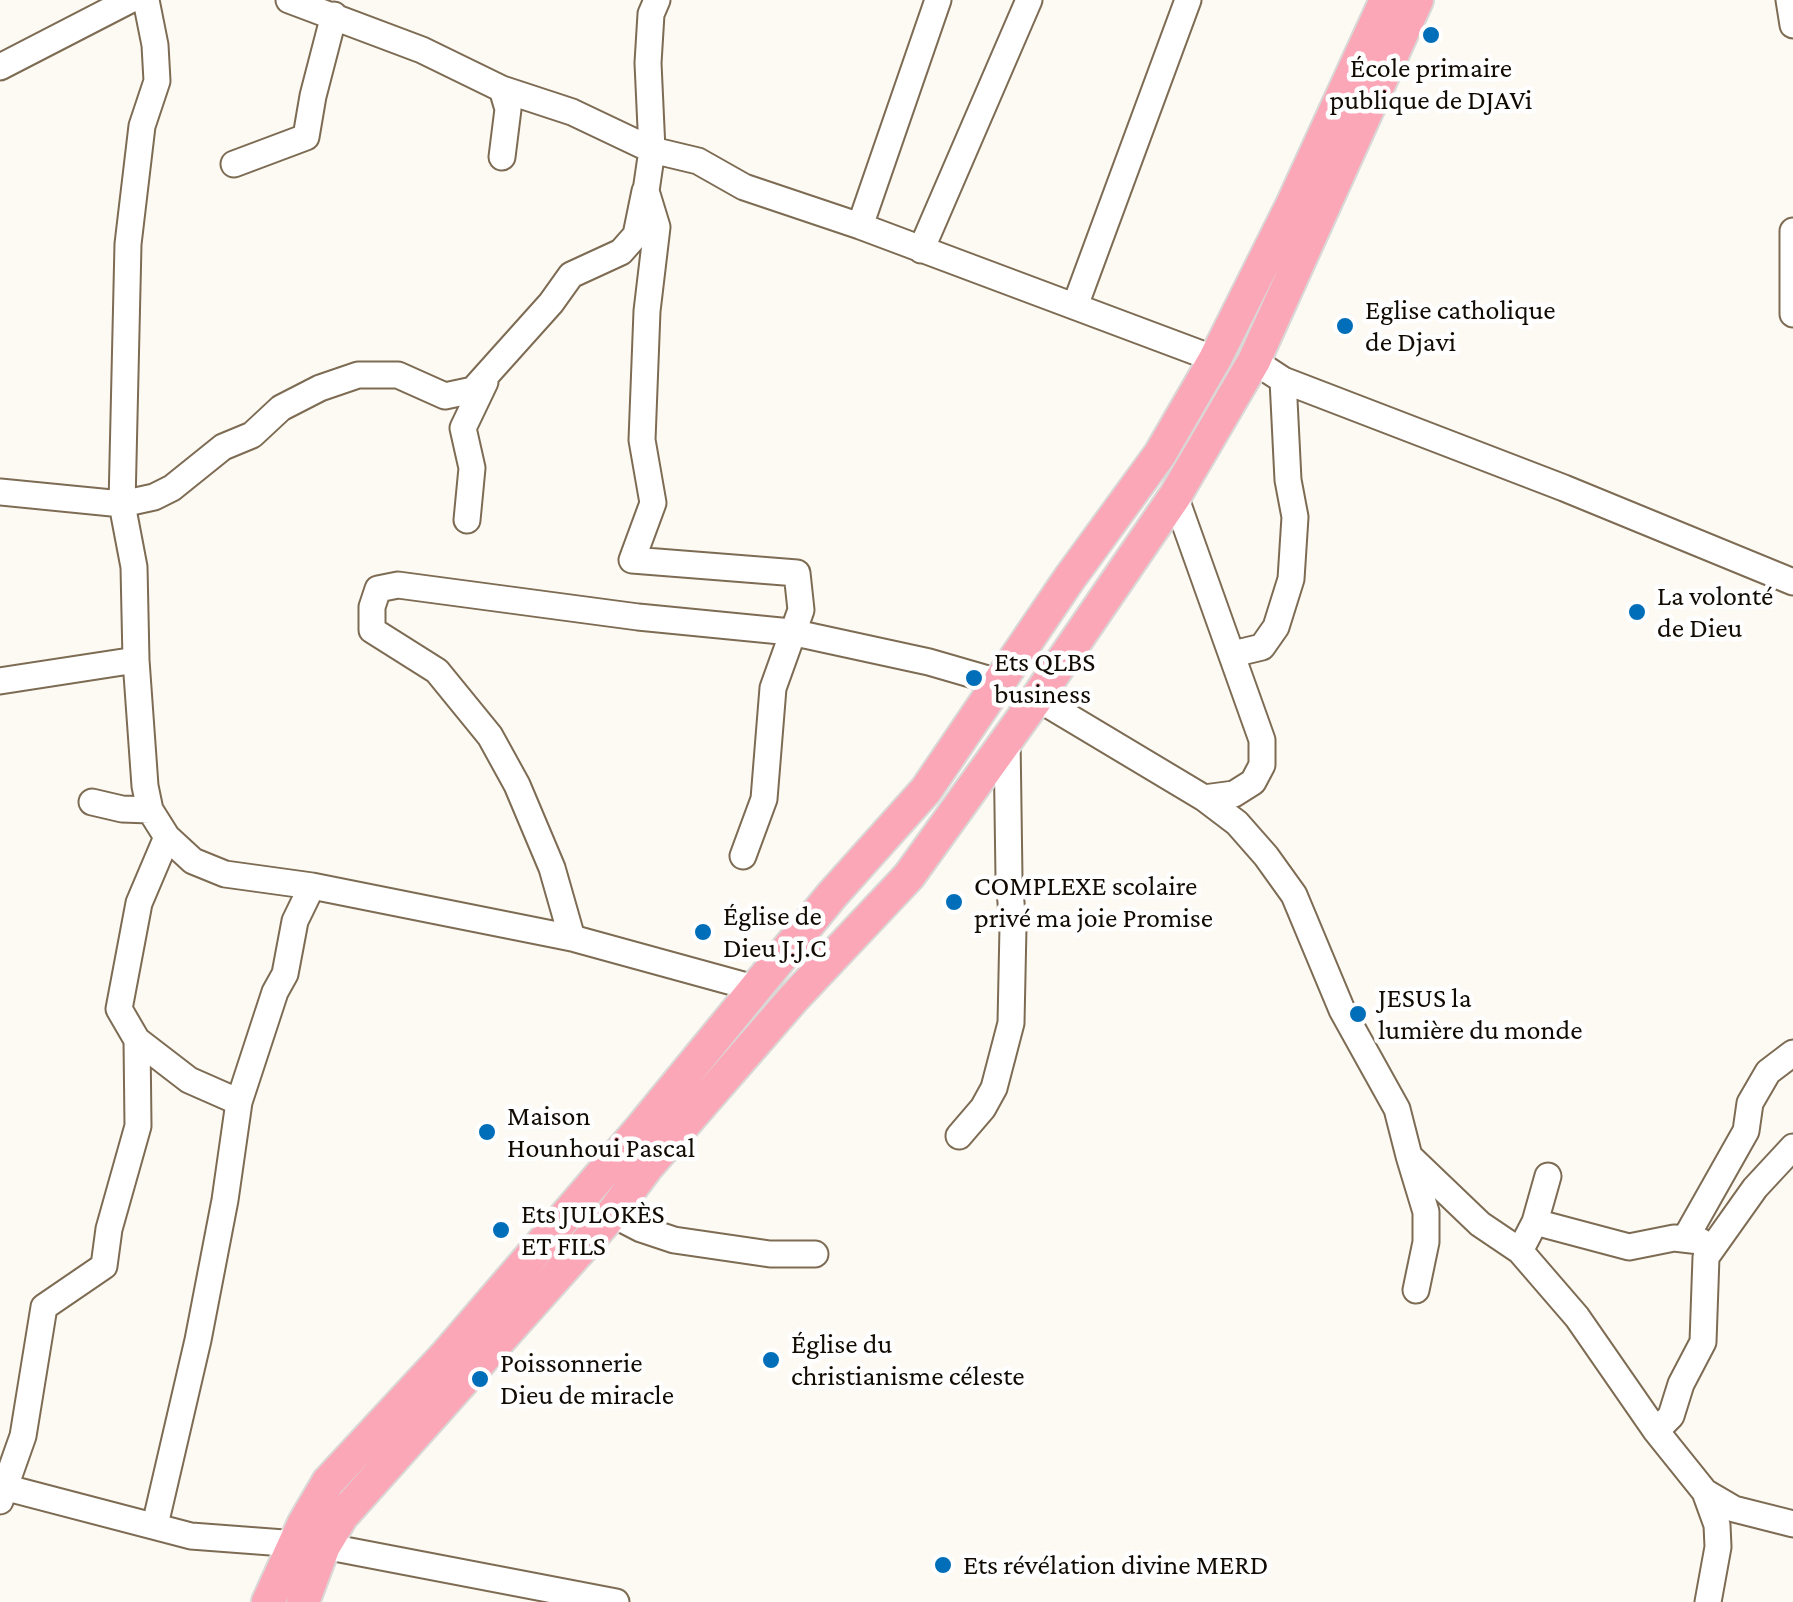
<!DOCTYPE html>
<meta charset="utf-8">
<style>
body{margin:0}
canvas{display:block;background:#fdf9f3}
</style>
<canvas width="1793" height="1602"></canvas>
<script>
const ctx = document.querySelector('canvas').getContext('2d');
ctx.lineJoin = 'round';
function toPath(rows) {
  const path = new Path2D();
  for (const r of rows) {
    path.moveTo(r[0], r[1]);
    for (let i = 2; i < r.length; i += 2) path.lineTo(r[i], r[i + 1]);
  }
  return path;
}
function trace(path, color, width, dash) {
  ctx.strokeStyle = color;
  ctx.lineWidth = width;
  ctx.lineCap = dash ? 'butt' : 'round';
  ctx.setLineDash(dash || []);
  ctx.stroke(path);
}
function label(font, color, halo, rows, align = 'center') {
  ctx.font = font + ' "Crimson Pro",serif';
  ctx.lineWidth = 9;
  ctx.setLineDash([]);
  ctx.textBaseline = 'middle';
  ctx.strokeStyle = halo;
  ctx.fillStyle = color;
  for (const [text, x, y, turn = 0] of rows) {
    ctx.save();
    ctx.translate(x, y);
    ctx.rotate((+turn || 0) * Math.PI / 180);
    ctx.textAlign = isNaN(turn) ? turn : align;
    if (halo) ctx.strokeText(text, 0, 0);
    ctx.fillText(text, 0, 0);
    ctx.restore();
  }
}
const minor = toPath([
 [146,0,155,45,157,81,142,126,128,244,122,504,134,567,136,660,145,786,150,810,167,837,193,861,225,874,312,886,572,938,754,988],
 [289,0,422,50,502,89,572,112,652,150,698,161,744,187,860,226,1215,359],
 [657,0,651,14,648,63,652,150,646,191,657,227,647,311,642,440,653,503,632,560,797,573,801,610,773,688,764,799,743,856],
 [1789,0,1793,25],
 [0,67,130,0],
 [502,157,508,109,502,89],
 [234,164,306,137,313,96,334,15],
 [860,226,938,0],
 [1793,231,1793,314],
 [921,250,1029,0],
 [1075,306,1188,0],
 [1254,361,1283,380,1564,488,1793,582],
 [0,492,122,504,154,497,172,488,223,447,252,435,281,408,320,388,358,375,398,375,445,396,473,390,551,303,571,275,621,252,636,235,645,191],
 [1175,496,1262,740,1262,765,1253,782,1234,794,1204,798],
 [467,520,472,468,463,428,485,382],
 [1233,654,1262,647,1276,627,1291,579,1295,517,1288,480,1283,380],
 [0,681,136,660],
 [1037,698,1204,798,1237,823,1266,856,1294,895,1342,1010,1397,1109,1409,1156,1480,1224,1520,1251,1577,1317,1656,1431,1705,1492,1717,1525,1718,1547,1708,1602],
 [92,802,122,809,150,810],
 [572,938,552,868,517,785,490,736,437,671,372,630,372,607,378,589,398,585,638,617,791,632,929,662,998,682],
 [137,1040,189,1080,239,1102],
 [959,1136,983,1108,994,1088,1011,1023,1013,927,1009,878,1007,738],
 [1409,1156,1426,1212,1426,1242,1416,1290],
 [612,1214,641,1229,674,1240,770,1254,815,1254],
 [1535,1222,1548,1176],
 [1685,1239,1746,1131,1750,1103,1768,1072,1793,1053],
 [1520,1251,1535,1222,1629,1247,1674,1238,1700,1241],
 [1656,1431,1671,1416,1681,1384,1703,1342,1706,1257,1755,1188,1793,1147],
 [0,1486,191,1536,324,1546,616,1602],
 [1705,1492,1734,1509,1793,1524],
 [0,1501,23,1436,44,1307,104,1266,109,1229,138,1126,137,1040,119,1009,139,903,167,837],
 [155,1525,198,1340,225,1200,239,1102,275,992,285,974,295,921,312,886]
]);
const major = toPath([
 [268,1602,304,1523,328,1482,446,1355,642,1127,832,895,926,790,1069,579,1160,454,1215,359,1292,205,1386,0],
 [303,1602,324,1546,342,1516,612,1214,647,1167,793,999,909,876,1037,698,1175,496,1254,361,1417,0]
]);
trace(minor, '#7d6c53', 29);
trace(major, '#d9d8d7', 36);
trace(minor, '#fff', 25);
trace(major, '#fca7b7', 32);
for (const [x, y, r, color] of [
 [1431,35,10,"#006eb9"],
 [1345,326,10,"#006eb9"],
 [1637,612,10,"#006eb9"],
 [974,678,10,"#006eb9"],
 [954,902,10,"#006eb9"],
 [703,932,10,"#006eb9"],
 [1358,1014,10,"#006eb9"],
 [487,1132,10,"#006eb9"],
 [501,1230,10,"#006eb9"],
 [771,1360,10,"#006eb9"],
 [480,1379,10,"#006eb9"],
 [943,1565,10,"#006eb9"]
]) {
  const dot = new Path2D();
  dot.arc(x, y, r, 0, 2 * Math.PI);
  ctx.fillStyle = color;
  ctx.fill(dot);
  trace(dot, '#fff', 4);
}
label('28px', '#110b03', '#fff', [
 ["École primaire",1431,68,"center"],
 ["publique de DJAVi",1431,100,"center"],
 ["Eglise catholique",1365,310],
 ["de Djavi",1365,342],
 ["La volonté",1657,596],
 ["de Dieu",1657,628],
 ["Ets QLBS",994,662],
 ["business",994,694],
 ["COMPLEXE scolaire",974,886],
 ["privé ma joie Promise",974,918],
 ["Église de",723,916],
 ["Dieu J.J.C",723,948],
 ["JESUS la",1378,998],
 ["lumière du monde",1378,1030],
 ["Maison",507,1116],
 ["Hounhoui Pascal",507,1148],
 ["Ets JULOKÈS",521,1214],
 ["ET FILS",521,1246],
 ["Église du",791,1344],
 ["christianisme céleste",791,1376],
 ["Poissonnerie",500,1363],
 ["Dieu de miracle",500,1395],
 ["Ets révélation divine MERD",963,1565]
], 'left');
</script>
